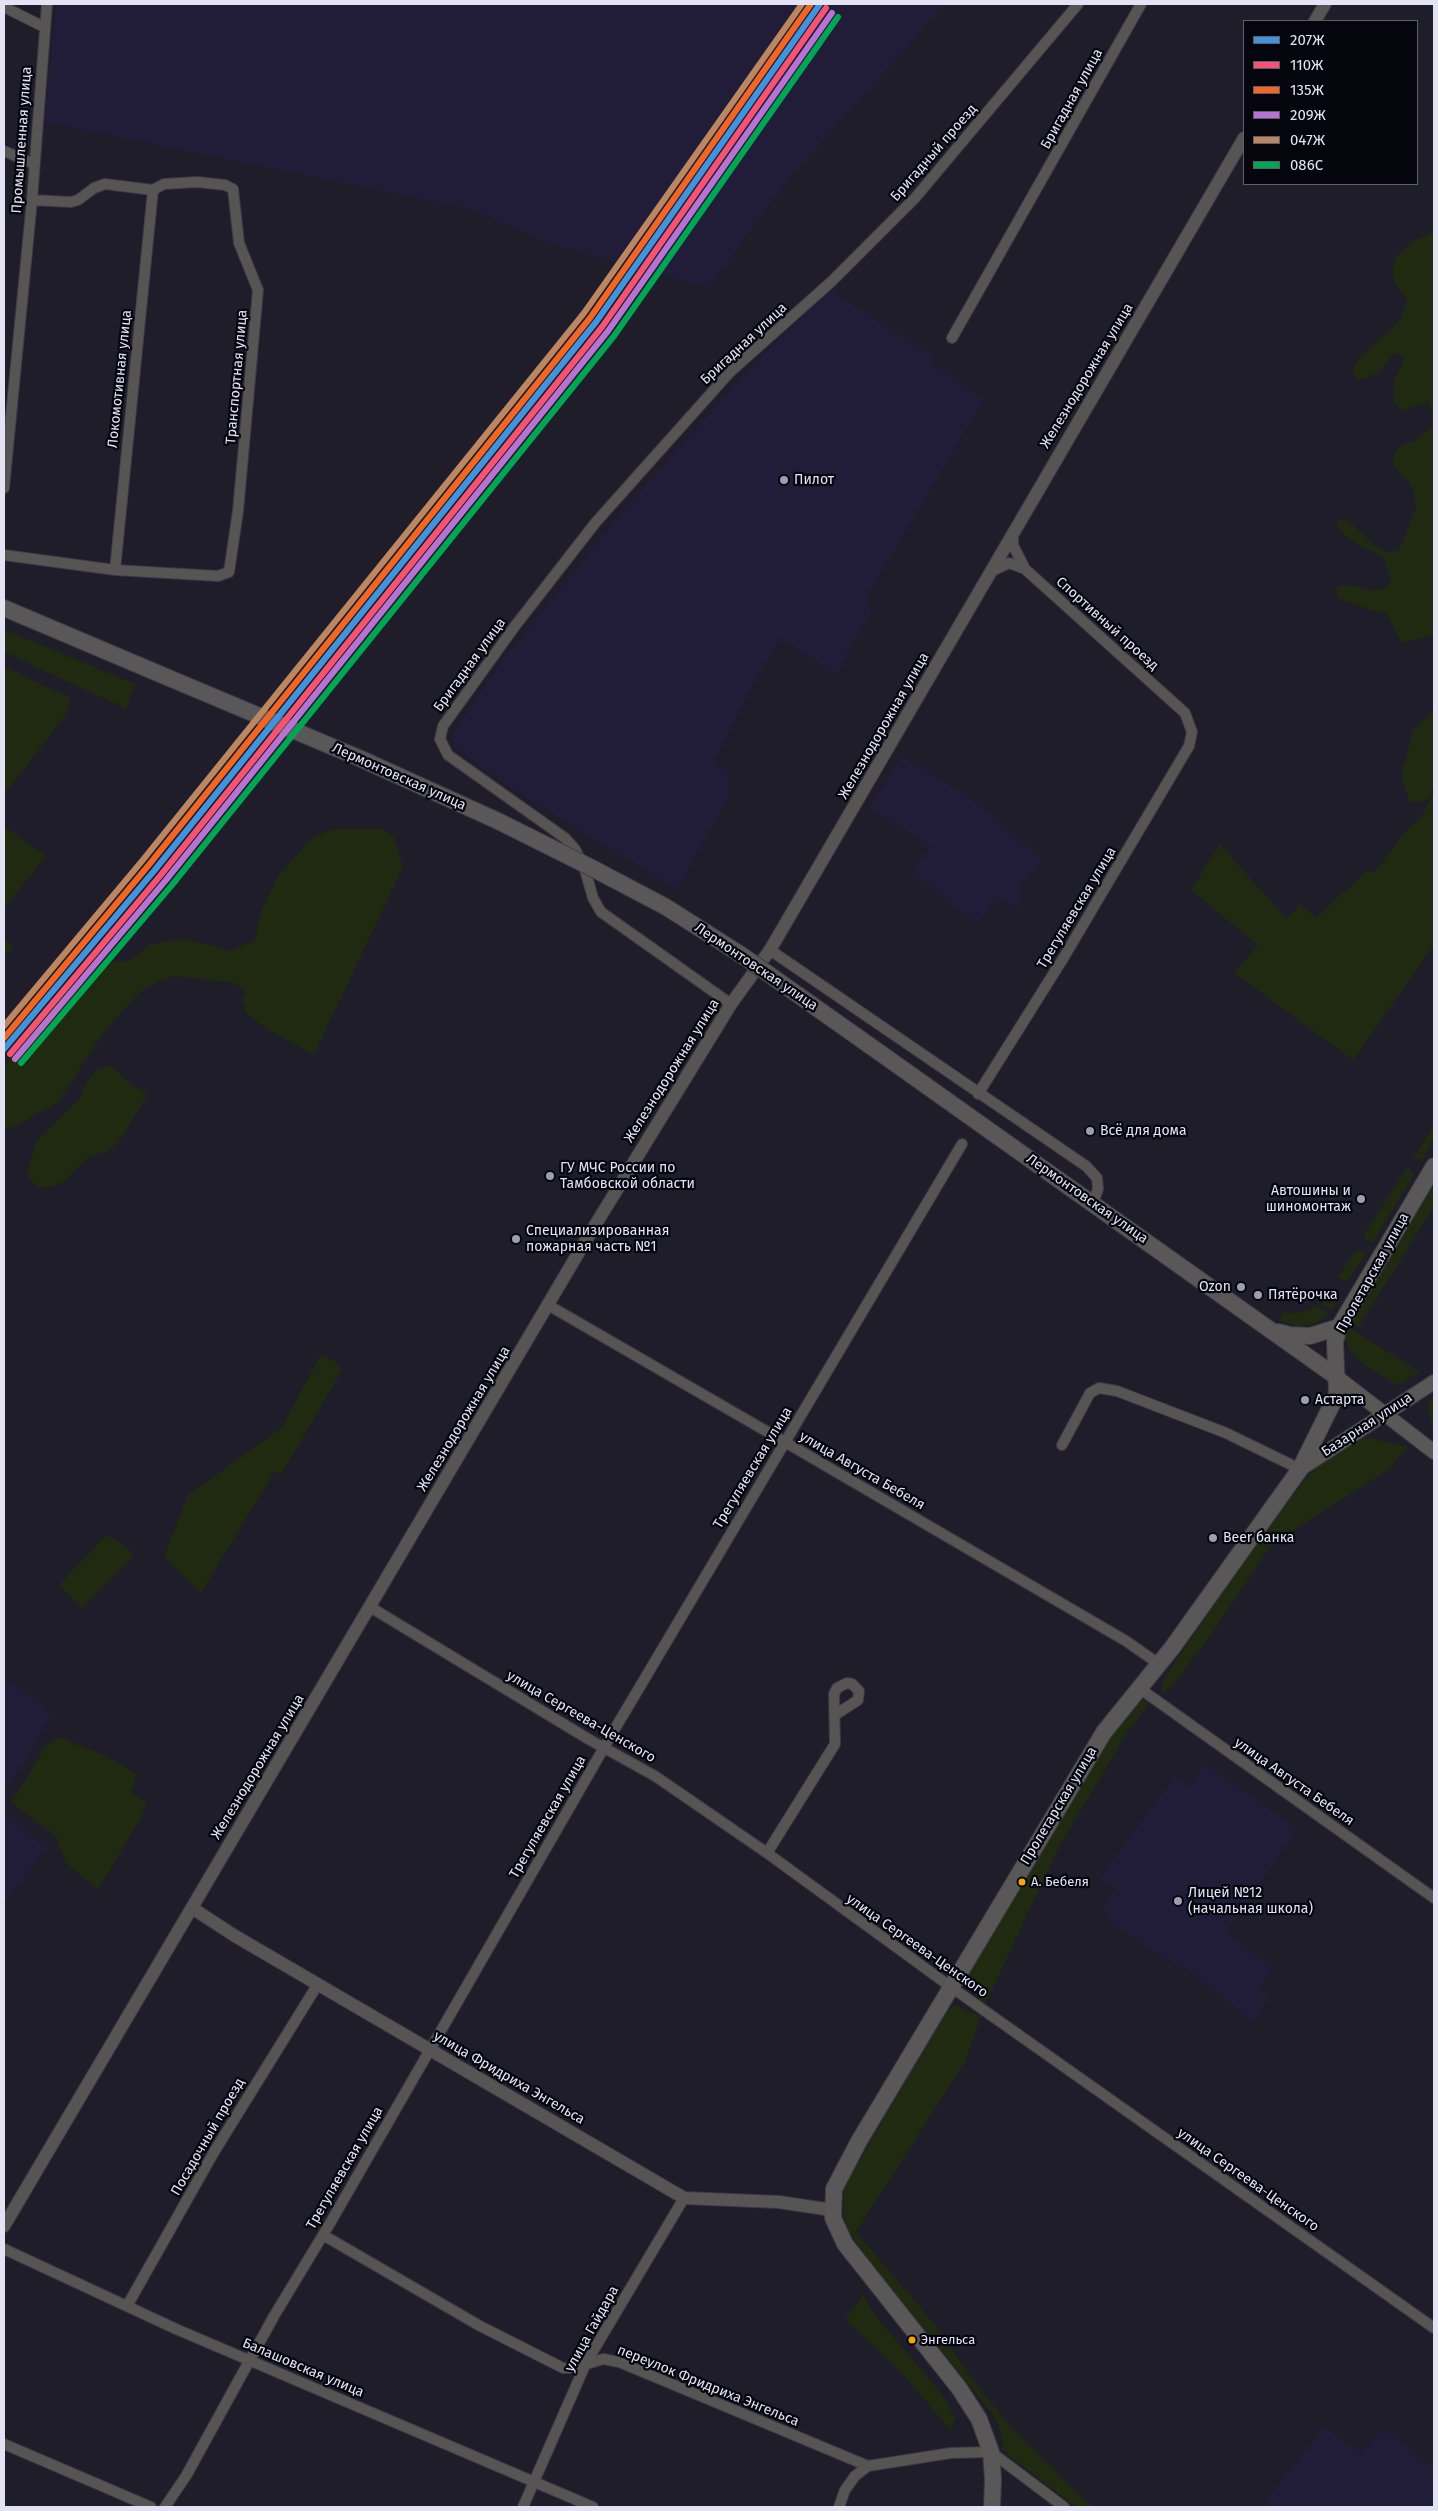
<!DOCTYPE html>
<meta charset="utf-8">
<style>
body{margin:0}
#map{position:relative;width:1438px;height:2511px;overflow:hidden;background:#1e1d29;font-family:"Fira Sans",sans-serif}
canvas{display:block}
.frame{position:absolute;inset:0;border:5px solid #e4e3f4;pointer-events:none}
.legend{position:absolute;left:1243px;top:20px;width:175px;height:165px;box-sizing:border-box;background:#05050e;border:1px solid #5e5e6a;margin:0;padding:6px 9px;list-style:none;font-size:15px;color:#e4e3f4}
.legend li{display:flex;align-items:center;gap:10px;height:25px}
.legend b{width:25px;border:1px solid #5e5e6a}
</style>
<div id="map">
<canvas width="1438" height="2511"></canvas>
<div class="frame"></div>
<ul class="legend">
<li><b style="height:6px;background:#4094de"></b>207Ж</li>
<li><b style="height:6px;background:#f65372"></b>110Ж</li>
<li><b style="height:6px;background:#f26522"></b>135Ж</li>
<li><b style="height:6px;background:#b673d3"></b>209Ж</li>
<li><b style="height:6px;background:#bb8660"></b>047Ж</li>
<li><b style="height:6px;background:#00a651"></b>086С</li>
</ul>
</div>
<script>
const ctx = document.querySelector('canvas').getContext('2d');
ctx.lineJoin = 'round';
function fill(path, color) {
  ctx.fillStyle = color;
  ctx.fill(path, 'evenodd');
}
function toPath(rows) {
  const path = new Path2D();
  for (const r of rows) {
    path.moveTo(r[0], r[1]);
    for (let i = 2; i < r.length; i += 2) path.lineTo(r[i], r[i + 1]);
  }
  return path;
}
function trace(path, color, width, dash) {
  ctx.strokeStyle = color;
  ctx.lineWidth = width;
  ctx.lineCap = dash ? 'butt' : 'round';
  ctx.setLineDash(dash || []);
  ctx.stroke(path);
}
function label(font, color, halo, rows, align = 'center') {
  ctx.font = font + ' "Fira Sans",sans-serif';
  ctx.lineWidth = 4.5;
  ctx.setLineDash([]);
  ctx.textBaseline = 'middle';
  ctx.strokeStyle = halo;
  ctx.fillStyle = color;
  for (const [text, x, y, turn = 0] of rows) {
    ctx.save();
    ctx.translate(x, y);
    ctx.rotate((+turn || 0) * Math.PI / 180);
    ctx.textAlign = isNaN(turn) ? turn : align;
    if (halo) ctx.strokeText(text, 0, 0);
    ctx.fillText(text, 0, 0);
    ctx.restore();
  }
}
fill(toPath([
 [56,4,945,4,789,179,708,288,548,243,468,208,44,122],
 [830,290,933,356,930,362,984,400,866,598,872,612,845,654,848,657,837,675,781,638,755,682,714,763,728,772,729,796,678,889,521,795,454,747,452,742,454,732,499,665,622,512,762,355],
 [902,756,968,796,1042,859,1021,885,1022,898,1017,909,996,896,979,923,946,902,943,896,911,871,931,846,869,809],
 [4,1678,37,1701,51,1715,24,1764,4,1790],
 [1205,1764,1298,1829,1225,1933,1271,1966,1270,1973,1258,1989,1270,1997,1253,2023,1198,1976,1167,1960,1106,1919,1107,1916,1101,1913,1115,1888,1099,1879,1175,1776,1190,1786],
 [4,1814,46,1848,4,1903],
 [1324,2426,1361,2455,1383,2429,1434,2468,1434,2507,1272,2507,1265,2502]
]), '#211d39');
fill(toPath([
 [1434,232,1434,635,1402,643,1385,612,1372,611,1338,598,1336,587,1348,585,1372,590,1384,589,1392,580,1382,557,1350,540,1341,532,1336,521,1348,520,1376,547,1386,552,1398,551,1408,529,1416,506,1414,494,1410,483,1393,466,1394,453,1402,445,1414,441,1424,434,1432,425,1432,412,1428,402,1404,410,1394,404,1394,381,1405,359,1394,353,1379,373,1368,378,1356,380,1352,369,1359,359,1398,322,1408,301,1394,281,1392,269,1396,257,1413,241],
 [4,629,135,684,126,709,4,652],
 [4,667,71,698,65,716,4,795],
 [1434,710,1434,782,1431,798,1420,802,1409,802,1402,777,1403,766,1413,731],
 [1434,794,1434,945,1353,1060,1234,973,1258,945,1191,890,1220,844,1286,918,1301,904,1316,918,1343,892,1345,893,1368,869,1374,873,1405,832,1419,820],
 [4,826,46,856,4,909],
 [333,829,384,829,394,837,403,867,314,1055,265,1028,245,1012,243,1000,245,990,230,981,221,982,176,976,164,979,141,991,104,1032,58,1102,14,1127,4,1129,4,1066,70,983,82,985,93,983,98,972,106,963,131,960,148,946,164,941,190,940,230,951,255,940,261,912,278,876,311,839],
 [4,937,13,947,4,957],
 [107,1066,113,1067,133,1086,144,1091,147,1096,144,1101,119,1142,109,1150,87,1158,65,1181,53,1187,39,1187,29,1180,27,1171,37,1140,79,1099,88,1080,96,1070],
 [1434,1124,1434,1140,1423,1159,1413,1160],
 [1408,1167,1414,1175,1373,1242,1364,1240,1366,1231],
 [1434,1180,1434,1207,1358,1328,1350,1323],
 [1360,1251,1367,1252,1347,1282,1338,1277,1354,1252],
 [1328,1295,1338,1301,1332,1310,1322,1304],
 [1319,1306,1329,1314,1314,1324,1298,1326,1280,1321,1282,1312,1293,1314],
 [1348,1327,1420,1372,1398,1385,1366,1366,1349,1350,1345,1339],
 [325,1356,338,1363,341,1370,339,1376,282,1473,277,1472,273,1474,201,1593,164,1557,188,1495,281,1428,319,1358],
 [1434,1393,1434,1432,1428,1409,1429,1402],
 [1366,1437,1408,1447,1387,1471,1273,1543,1210,1636,1171,1687,1162,1694,1162,1685,1166,1676,1264,1529,1319,1463,1355,1438],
 [105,1536,111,1537,127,1547,133,1557,81,1608,59,1585],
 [1140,1700,1150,1702,1127,1733,1060,1845,985,2005,983,2004,970,1988,967,1980,968,1974,1116,1725],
 [62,1738,108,1757,137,1774,131,1792,147,1803,143,1814,98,1890,65,1862,56,1836,11,1803,46,1746,51,1741],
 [954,2005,981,2016,965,2062,856,2232,936,2326,974,2381,1010,2426,1092,2507,1076,2507,1007,2454,1003,2448,999,2427,994,2416,880,2275,849,2232,844,2215,844,2190,847,2181,948,2010],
 [863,2295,875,2315,941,2393,956,2419,950,2430,901,2372,845,2319]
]), '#202a11');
const minor = toPath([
 [4,7,44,27],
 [4,151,34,164],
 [952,338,1141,4],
 [4,488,32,200,47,4],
 [4,555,115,570,218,576,229,572,238,511,258,290,239,243,233,189,225,185,197,182,164,184,153,190,105,184,94,188,78,200,71,202,32,200],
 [115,570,153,190],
 [992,571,1009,563,1025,569],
 [770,950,1086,1166,1097,1178,1098,1189,1093,1203],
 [731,1004,601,912,593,898,585,870,575,849,565,838,448,755,440,739,443,726,515,626,596,522,730,372,831,282,915,198,1078,4],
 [978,1094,1064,957,1189,746,1192,732,1185,713,1025,569,1013,545,1013,532],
 [548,1305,785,1442,1126,1641,1159,1664],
 [1062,1445,1090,1393,1099,1388,1117,1391,1226,1433,1300,1469],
 [370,1607,590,1740,655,1776,767,1853,951,1987,1434,2328],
 [1139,1688,1434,1898],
 [767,1853,835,1744,834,1694,837,1688,847,1683,852,1684,859,1691,858,1700,835,1715],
 [323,2235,480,2326,563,2368,574,2368,603,2359,619,2362,868,2466,951,2453,991,2452,1064,2507],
 [4,2249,176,2329,593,2507],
 [127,2306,214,2152,318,1984],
 [4,2444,151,2507],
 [165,2507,186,2476,274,2316,329,2225,613,1732,962,1144],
 [523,2507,586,2363,684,2198],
 [839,2507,845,2490,855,2476,868,2466]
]);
const tertiary = toPath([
 [1315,21,1325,4],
 [192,1908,235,1936,684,2198,779,2202,832,2210],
 [4,2226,586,1240,731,1004,770,950,1244,138]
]);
const secondary = toPath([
 [1338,1378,1434,1452],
 [1300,1469,1434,1382]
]);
const primary = toPath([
 [4,608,162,675],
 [883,1055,1338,1378],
 [1278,1332,1290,1335,1310,1336,1339,1327],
 [992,2507,993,2479,991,2452,979,2419,959,2388,845,2244,833,2218,834,2189,859,2141,1104,1732,1172,1648,1300,1469,1337,1394,1335,1342,1339,1327,1434,1166]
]);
trace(minor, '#3b3a45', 12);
trace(tertiary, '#3b3a45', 14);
trace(secondary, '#3b3a45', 16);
trace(primary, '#3b3a45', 18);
trace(minor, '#575554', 10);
trace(tertiary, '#575554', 12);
trace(secondary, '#5a5857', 14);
trace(primary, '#5a5758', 16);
const primaryBridge = toPath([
 [162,675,359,758,498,821,592,868,666,907,743,956,883,1055]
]);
trace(primaryBridge, '#3b3a45', 18, []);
trace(primaryBridge, '#5a5758', 16);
trace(toPath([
 [4,1049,154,871,596,322,820,4]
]), '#4094de', 6);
trace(toPath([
 [10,1054,160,876,602,327,826,8]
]), '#f65372', 6);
trace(toPath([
 [4,1038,148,866,590,318,811,4]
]), '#f26522', 6);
trace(toPath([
 [15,1059,166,880,608,331,832,13]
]), '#b673d3', 6);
trace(toPath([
 [4,1026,142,861,584,313,802,4]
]), '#bb8660', 6);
trace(toPath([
 [21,1063,172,885,614,336,838,17]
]), '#00a651', 6);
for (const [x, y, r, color] of [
 [784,480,5,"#9f9ead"],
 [1090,1131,5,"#9f9ead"],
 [550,1176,5,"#9f9ead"],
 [1361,1199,5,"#9f9ead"],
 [516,1239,5,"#9f9ead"],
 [1241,1287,5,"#9f9ead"],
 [1258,1295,5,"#9f9ead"],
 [1305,1400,5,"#9f9ead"],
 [1213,1538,5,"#9f9ead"],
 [1022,1882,4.5,"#f7a600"],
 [1178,1901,5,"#9f9ead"],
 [912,2340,4.5,"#f7a600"]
]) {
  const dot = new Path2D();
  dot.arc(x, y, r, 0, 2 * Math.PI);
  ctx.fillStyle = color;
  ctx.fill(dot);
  trace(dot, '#05050e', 2);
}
label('13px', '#e4e3f4', '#05050e', [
 ["А. Бебеля",1031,1882],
 ["Энгельса",921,2340]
], 'left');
label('14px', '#e4e3f4', '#05050e', [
 ["Бригадная улица",1072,99,-61],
 ["Промышленная улица",22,140,-86],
 ["Бригадный проезд",934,153,-49],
 ["Бригадная улица",744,344,-43],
 ["Железнодорожная улица",1087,376,-59],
 ["Транспортная улица",237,377,-85],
 ["Локомотивная улица",120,379,-84],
 ["Спортивный проезд",1107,624,42],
 ["Бригадная улица",470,665,-54],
 ["Железнодорожная улица",884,726,-60],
 ["Лермонтовская улица",399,777,24],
 ["Трегуляевская улица",1077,908,-59],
 ["Лермонтовская улица",756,967,34],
 ["Железнодорожная улица",672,1071,-58],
 ["Лермонтовская улица",1087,1199,35],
 ["Пролетарская улица",1373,1273,-61],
 ["Железнодорожная улица",464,1419,-59],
 ["Базарная улица",1367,1425,-33],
 ["Трегуляевская улица",753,1468,-59],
 ["улица Августа Бебеля",862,1471,30],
 ["улица Сергеева-Ценского",581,1717,30],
 ["Железнодорожная улица",258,1767,-59],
 ["улица Августа Бебеля",1294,1782,35],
 ["Пролетарская улица",1059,1806,-59],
 ["Трегуляевская улица",548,1817,-60],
 ["улица Сергеева-Ценского",917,1946,35],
 ["улица Фридриха Энгельса",509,2078,30],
 ["Посадочный проезд",208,2137,-60],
 ["Трегуляевская улица",345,2168,-60],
 ["улица Сергеева-Ценского",1248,2180,35],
 ["улица Гайдара",592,2329,-61],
 ["Балашовская улица",303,2368,23],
 ["переулок Фридриха Энгельса",708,2386,22]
]);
label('14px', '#e4e3f4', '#05050e', [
 ["Пилот",794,480],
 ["Всё для дома",1100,1131],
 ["ГУ МЧС России по",560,1168],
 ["Тамбовской области",560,1184],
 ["Автошины и",1351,1191,"right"],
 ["шиномонтаж",1351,1207,"right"],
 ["Специализированная",526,1231],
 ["пожарная часть №1",526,1247],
 ["Ozon",1231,1287,"right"],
 ["Пятёрочка",1268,1295],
 ["Астарта",1315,1400],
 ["Beer банка",1223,1538],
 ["Лицей №12",1188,1893],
 ["(начальная школа)",1188,1909]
], 'left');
</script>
